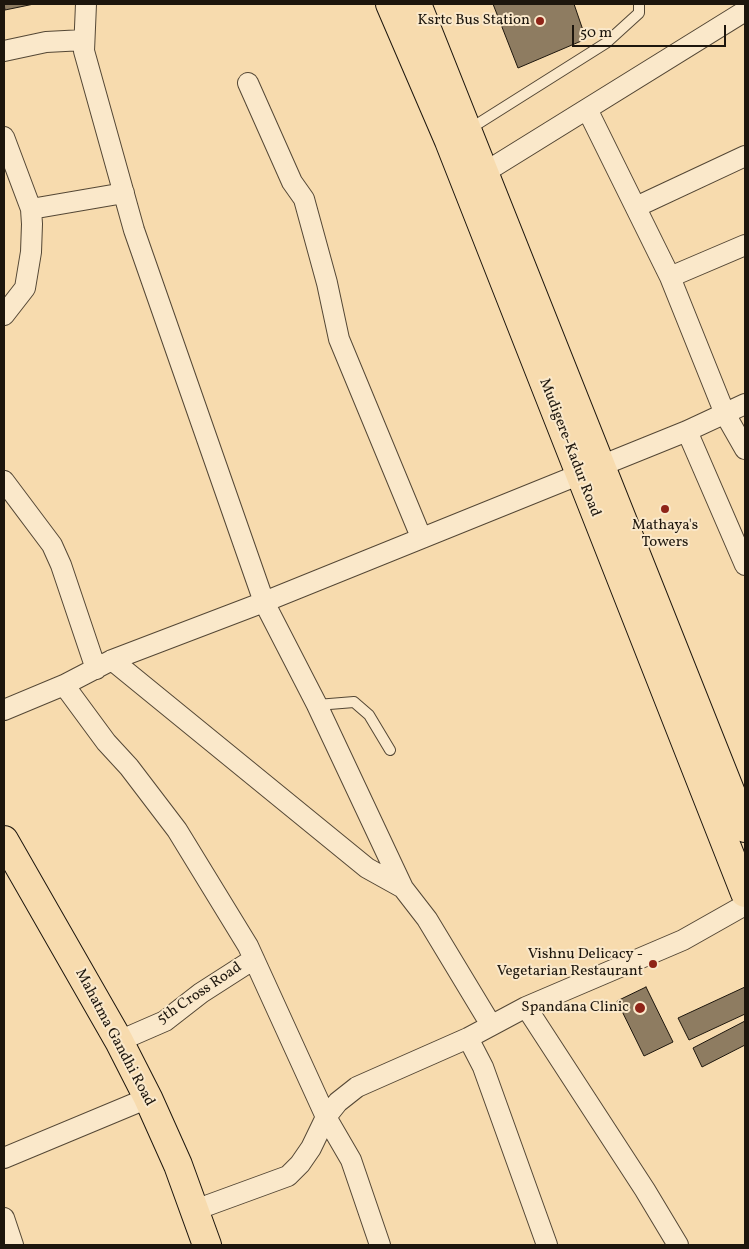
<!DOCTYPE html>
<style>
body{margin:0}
#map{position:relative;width:749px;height:1249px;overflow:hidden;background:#f7dbae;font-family:Vollkorn,serif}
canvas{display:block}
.frame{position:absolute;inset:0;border:5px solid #1d160d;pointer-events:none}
.scale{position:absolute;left:572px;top:25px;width:154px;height:22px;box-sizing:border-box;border:2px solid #1d160d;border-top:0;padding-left:6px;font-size:15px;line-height:18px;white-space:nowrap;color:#1d160d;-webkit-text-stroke:4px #fae8ca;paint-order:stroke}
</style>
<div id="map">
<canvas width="749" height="1249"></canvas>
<div class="frame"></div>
<div class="scale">50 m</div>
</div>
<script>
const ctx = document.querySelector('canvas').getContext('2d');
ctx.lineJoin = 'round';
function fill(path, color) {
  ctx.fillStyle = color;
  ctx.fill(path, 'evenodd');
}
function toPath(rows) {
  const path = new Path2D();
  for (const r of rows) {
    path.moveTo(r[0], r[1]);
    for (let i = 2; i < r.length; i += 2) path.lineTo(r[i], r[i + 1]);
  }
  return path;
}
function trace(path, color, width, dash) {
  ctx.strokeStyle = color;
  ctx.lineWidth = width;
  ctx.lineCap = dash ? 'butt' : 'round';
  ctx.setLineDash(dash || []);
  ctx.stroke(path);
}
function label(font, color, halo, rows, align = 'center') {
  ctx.font = font + ' Vollkorn,serif';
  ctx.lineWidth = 4;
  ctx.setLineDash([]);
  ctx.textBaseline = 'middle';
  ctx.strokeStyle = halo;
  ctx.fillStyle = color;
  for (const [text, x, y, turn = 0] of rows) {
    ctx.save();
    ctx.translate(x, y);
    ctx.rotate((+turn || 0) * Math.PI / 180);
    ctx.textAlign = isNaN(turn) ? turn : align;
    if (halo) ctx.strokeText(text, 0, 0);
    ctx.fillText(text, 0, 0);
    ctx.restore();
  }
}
const building = toPath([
 [4,4,34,4,5,10,4,4],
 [493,4,574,4,586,39,518,68,493,4],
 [646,987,673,1042,644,1056,617,1001,646,987],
 [745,987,745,1014,689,1040,678,1018,745,987],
 [745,1021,745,1045,702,1067,693,1048,745,1021]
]);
fill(building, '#8e7c61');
trace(building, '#1d160d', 1);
const lane = toPath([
 [468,130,606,43,639,13,639,4],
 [317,705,354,702,369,715,390,750]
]);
const street = toPath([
 [86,4,84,51,134,230,264,602,317,705,403,888,427,919,491,1025],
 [4,51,46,42,84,40],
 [248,83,292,182,304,199,327,283,339,339,421,537],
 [587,109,670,277,725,414,745,449],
 [4,137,31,209,32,224,31,252,25,288,4,315],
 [474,179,745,11],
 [636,207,745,156],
 [31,209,124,193],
 [670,277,745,245],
 [687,431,745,565],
 [4,481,52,545,61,565,96,669],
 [112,660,367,868,403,888],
 [64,685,106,742,129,767,177,830,248,946,326,1117,351,1160,380,1245],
 [4,710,64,685,112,660,264,602,687,431,745,404],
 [526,1007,645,1190,678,1245],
 [468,1038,483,1067,547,1245],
 [119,1041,165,1021,201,993,254,959],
 [4,1158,148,1098],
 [195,1210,288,1176,300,1164,311,1148,326,1117,338,1102,357,1087,468,1038,526,1007,683,940,745,905],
 [4,1218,13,1245]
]);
const primary = toPath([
 [4,840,119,1041,148,1098,178,1165,207,1245]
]);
const highway = toPath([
 [390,4,449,141,745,893],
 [417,4,745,828]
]);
trace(lane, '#544735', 12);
trace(street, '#544735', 22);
trace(primary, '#1d160d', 30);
trace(highway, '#1d160d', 30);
trace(lane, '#fae8ca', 10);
trace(street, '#fae8ca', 20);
trace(primary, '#f7dbae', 28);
trace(highway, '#f7dbae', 28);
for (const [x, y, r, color] of [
 [540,21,5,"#8f2418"],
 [665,509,5,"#8f2418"],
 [653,964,5,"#8f2418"],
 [640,1008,6,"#8f2418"]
]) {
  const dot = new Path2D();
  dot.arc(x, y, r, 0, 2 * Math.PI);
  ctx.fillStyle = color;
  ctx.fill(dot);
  trace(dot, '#fae8ca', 2);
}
label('15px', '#1d160d', '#fae8ca', [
 ["Ksrtc Bus Station",530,21],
 ["Mathaya's",665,526,"center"],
 ["Towers",665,543,"center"],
 ["Vishnu Delicacy -",643,955],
 ["Vegetarian Restaurant",643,972],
 ["Spandana Clinic",629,1008]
], 'right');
label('15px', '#1d160d', '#fae8ca', [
 ["Mudigere-Kadur Road",569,448,69],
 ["5th Cross Road",200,994,-34],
 ["Mahatma Gandhi Road",114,1038,62]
]);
</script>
